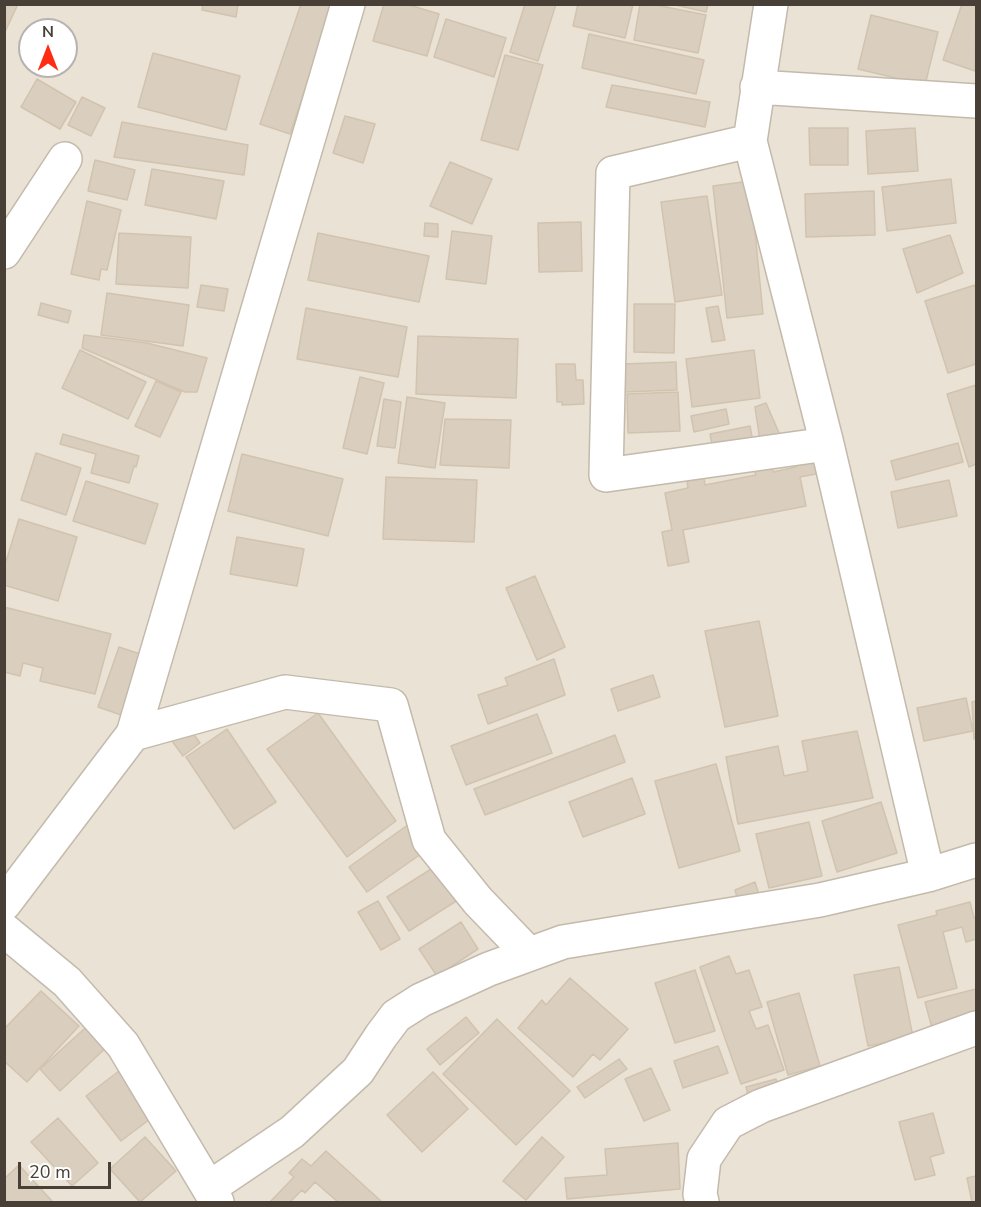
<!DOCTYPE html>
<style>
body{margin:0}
#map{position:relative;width:981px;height:1207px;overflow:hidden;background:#f4f0e7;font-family:"Nunito Sans",sans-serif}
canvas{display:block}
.frame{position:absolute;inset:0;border:6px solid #484036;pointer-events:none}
.north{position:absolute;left:18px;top:18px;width:60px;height:60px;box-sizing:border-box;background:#fff;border:2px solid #b6b3af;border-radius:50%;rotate:0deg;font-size:16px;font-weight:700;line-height:24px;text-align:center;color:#484036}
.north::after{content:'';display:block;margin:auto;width:21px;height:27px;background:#ff2c14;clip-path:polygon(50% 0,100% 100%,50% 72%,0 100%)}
.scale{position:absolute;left:18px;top:1162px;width:93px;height:27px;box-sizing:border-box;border:3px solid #484036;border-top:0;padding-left:8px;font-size:18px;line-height:21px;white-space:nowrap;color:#484036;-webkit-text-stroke:4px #fff;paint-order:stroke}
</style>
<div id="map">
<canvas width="981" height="1207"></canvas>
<div class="frame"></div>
<div class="north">N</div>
<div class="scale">20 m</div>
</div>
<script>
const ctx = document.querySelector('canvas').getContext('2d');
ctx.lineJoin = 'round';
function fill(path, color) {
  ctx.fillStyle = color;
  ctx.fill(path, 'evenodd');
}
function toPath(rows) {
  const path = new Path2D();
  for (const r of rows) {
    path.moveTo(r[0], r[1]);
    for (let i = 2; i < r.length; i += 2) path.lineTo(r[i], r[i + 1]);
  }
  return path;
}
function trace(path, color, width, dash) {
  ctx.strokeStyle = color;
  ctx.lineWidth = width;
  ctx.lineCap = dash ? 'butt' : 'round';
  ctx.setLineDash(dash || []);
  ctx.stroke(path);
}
fill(toPath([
 [5,5,976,5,976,1202,5,1202],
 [30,30,66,30,66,66,30,66]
]), '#e9e2d5');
const building = toPath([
 [4,4,18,4,4,34,4,4],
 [203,4,238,4,236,17,202,10,203,4],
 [301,4,334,4,290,134,260,124,301,4],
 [384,4,406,4,439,14,427,56,373,41,384,4],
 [525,4,556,4,538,61,510,52,525,4],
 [578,4,633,4,625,38,573,26,578,4],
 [640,4,651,4,706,15,698,53,634,40,640,4],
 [671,4,708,4,706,12,671,4],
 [962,4,976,4,975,71,943,60,962,4],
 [871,15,938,32,925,85,858,69,871,15],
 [446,19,506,38,494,77,434,57,446,19],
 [589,34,704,60,696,94,582,68,589,34],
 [153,53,240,76,226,130,138,107,153,53],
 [505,55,543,65,518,150,481,140,505,55],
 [37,79,76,102,60,129,21,107,37,79],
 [612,85,710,102,705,127,606,107,612,85],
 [82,97,105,108,91,136,68,125,82,97],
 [345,116,375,124,363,163,333,153,345,116],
 [122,122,248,145,244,175,114,157,122,122],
 [809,128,848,128,848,165,810,165,809,128],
 [915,128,918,171,868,174,866,131,915,128],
 [95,160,135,170,127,200,88,191,95,160],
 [450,162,492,179,472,224,430,206,450,162],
 [152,169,224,181,216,219,145,205,152,169],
 [951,179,956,223,887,231,882,187,951,179],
 [750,181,763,314,727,318,713,186,750,181],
 [874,191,875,235,806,237,805,194,874,191],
 [707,196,722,295,675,302,661,202,707,196],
 [87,201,121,210,107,270,101,269,99,280,71,274,87,201],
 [581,222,582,271,539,272,538,223,581,222],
 [425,223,438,224,438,237,424,236,425,223],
 [452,231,492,236,486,284,446,279,452,231],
 [119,233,191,237,188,288,116,284,119,233],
 [318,233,429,256,419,302,308,280,318,233],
 [950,235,963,273,917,293,903,249,950,235],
 [201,285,228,289,224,311,197,307,201,285],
 [975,285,976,290,976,364,948,373,925,301,975,285],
 [107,293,189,305,183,346,101,335,107,293],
 [41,303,71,311,68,323,38,315,41,303],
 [634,304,675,304,674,353,634,352,634,304],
 [718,306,725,340,712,342,706,308,718,306],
 [306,308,407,327,398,377,297,359,306,308],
 [84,335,147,343,207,358,197,392,185,392,82,348,84,335],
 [418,336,518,339,516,398,416,394,418,336],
 [80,350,146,382,128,419,62,388,80,350],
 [754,350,760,398,692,407,686,359,754,350],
 [676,362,677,390,625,392,624,364,676,362],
 [556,364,575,364,576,380,583,380,584,404,562,405,562,402,557,402,556,364],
 [360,377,384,383,367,454,343,448,360,377],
 [156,381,181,392,160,437,135,426,156,381],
 [976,385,976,464,969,467,947,394,976,385],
 [678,392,680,431,628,433,627,394,678,392],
 [407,397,445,403,435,468,398,463,407,397],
 [384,399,401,402,395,448,377,446,384,399],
 [766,403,783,442,761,448,755,407,766,403],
 [726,409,729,424,694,432,691,416,726,409],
 [445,419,511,420,509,468,440,465,445,419],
 [750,426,754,447,714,455,710,434,750,426],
 [63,434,139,456,136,467,134,466,129,483,91,473,96,454,60,444,63,434],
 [958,443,963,462,896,480,891,461,958,443],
 [817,452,821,473,800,477,806,506,683,530,689,562,668,566,662,532,672,530,665,493,688,488,687,481,704,478,705,485,756,475,754,469,772,465,773,472,796,467,794,457,817,452],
 [36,453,81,468,66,515,21,500,36,453],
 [242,454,343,479,328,536,228,511,242,454],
 [386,477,477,480,474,542,383,539,386,477],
 [949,480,957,516,898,528,891,492,949,480],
 [86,481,158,504,145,544,73,521,86,481],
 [19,519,77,537,58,601,4,585,4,568,19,519],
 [237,537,304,549,297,586,230,574,237,537],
 [535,576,565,647,537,660,506,588,535,576],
 [4,607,111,634,95,694,40,681,43,668,23,663,20,676,4,672,4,607],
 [759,621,778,716,725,727,705,631,759,621],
 [119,647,146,656,127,717,98,707,119,647],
 [554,659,565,695,488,724,478,695,508,685,505,678,554,659],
 [653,675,660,697,618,711,611,689,653,675],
 [966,698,973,731,924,741,917,708,966,698],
 [976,701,976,739,974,739,972,702,976,701],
 [318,713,396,821,347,857,267,749,318,713],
 [537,714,552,753,466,785,451,746,537,714],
 [189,728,200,743,183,756,172,741,189,728],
 [227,729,276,802,234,829,186,757,227,729],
 [857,731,873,798,738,824,726,757,778,746,784,776,808,771,802,741,857,731],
 [615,735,625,762,485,815,474,789,615,735],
 [716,764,740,851,679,868,655,781,716,764],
 [632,778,645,814,583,837,569,802,632,778],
 [881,802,897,853,837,872,822,821,881,802],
 [809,822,822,876,769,888,756,834,809,822],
 [409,824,428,849,367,892,349,867,409,824],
 [439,864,461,898,409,931,387,897,439,864],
 [755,882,761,901,740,908,735,890,755,882],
 [378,901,400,939,381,950,358,912,378,901],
 [970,902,974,918,976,917,976,939,966,942,962,927,943,932,957,988,918,998,898,925,937,915,936,911,970,902],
 [461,922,478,949,437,976,419,949,461,922],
 [729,956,736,974,749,970,762,1007,749,1011,756,1029,768,1025,784,1070,741,1084,700,967,729,956],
 [899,967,913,1037,868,1046,854,975,899,967],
 [695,970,715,1031,675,1043,655,983,695,970],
 [570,978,628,1029,600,1060,593,1054,573,1077,518,1028,542,1000,546,1005,570,978],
 [976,989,976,1016,932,1028,925,1002,976,989],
 [41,991,79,1026,27,1082,4,1061,4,1029,41,991],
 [799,993,820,1066,788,1075,767,1002,799,993],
 [466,1017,479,1033,440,1065,427,1049,466,1017],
 [497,1019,570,1091,516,1145,443,1074,497,1019],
 [94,1020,113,1041,60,1091,40,1069,94,1020],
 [718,1046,728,1073,683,1088,674,1061,718,1046],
 [619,1059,627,1069,585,1098,577,1087,619,1059],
 [651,1068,670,1110,644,1121,625,1079,651,1068],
 [119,1071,154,1116,121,1141,86,1096,119,1071],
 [433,1072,468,1109,422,1152,387,1115,433,1072],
 [776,1079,780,1094,750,1103,746,1087,776,1079],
 [933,1113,944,1153,930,1157,935,1175,915,1180,899,1122,933,1113],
 [58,1118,98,1163,72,1186,31,1142,58,1118],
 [145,1137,176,1171,140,1202,110,1169,145,1137],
 [542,1137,564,1157,526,1200,503,1181,542,1137],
 [678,1143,680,1189,567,1199,565,1178,607,1175,605,1149,678,1143],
 [326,1151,382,1202,338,1202,315,1182,305,1193,302,1190,290,1202,270,1202,294,1177,289,1173,302,1159,311,1166,326,1151],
 [19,1165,52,1201,51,1202,4,1202,4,1179,19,1165],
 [976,1176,976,1202,972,1202,967,1178,976,1176]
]);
fill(building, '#dacebf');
trace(building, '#d2c3af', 1.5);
const minor = toPath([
 [771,4,750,141,827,444,928,875],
 [757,87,976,101],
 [750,141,613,173,606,475,827,444],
 [4,252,65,159],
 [133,734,285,692,391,705,429,840,478,901,529,954],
 [4,904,133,734,348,4],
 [4,930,67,982,123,1045,217,1202],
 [209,1188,292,1132,358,1071,381,1036,396,1016,421,1000,489,969,563,942,820,900,928,875,976,860],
 [702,1202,700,1194,704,1159,728,1123,761,1106,976,1028]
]);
trace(minor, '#c4baac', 36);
trace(minor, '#fff', 33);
</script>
